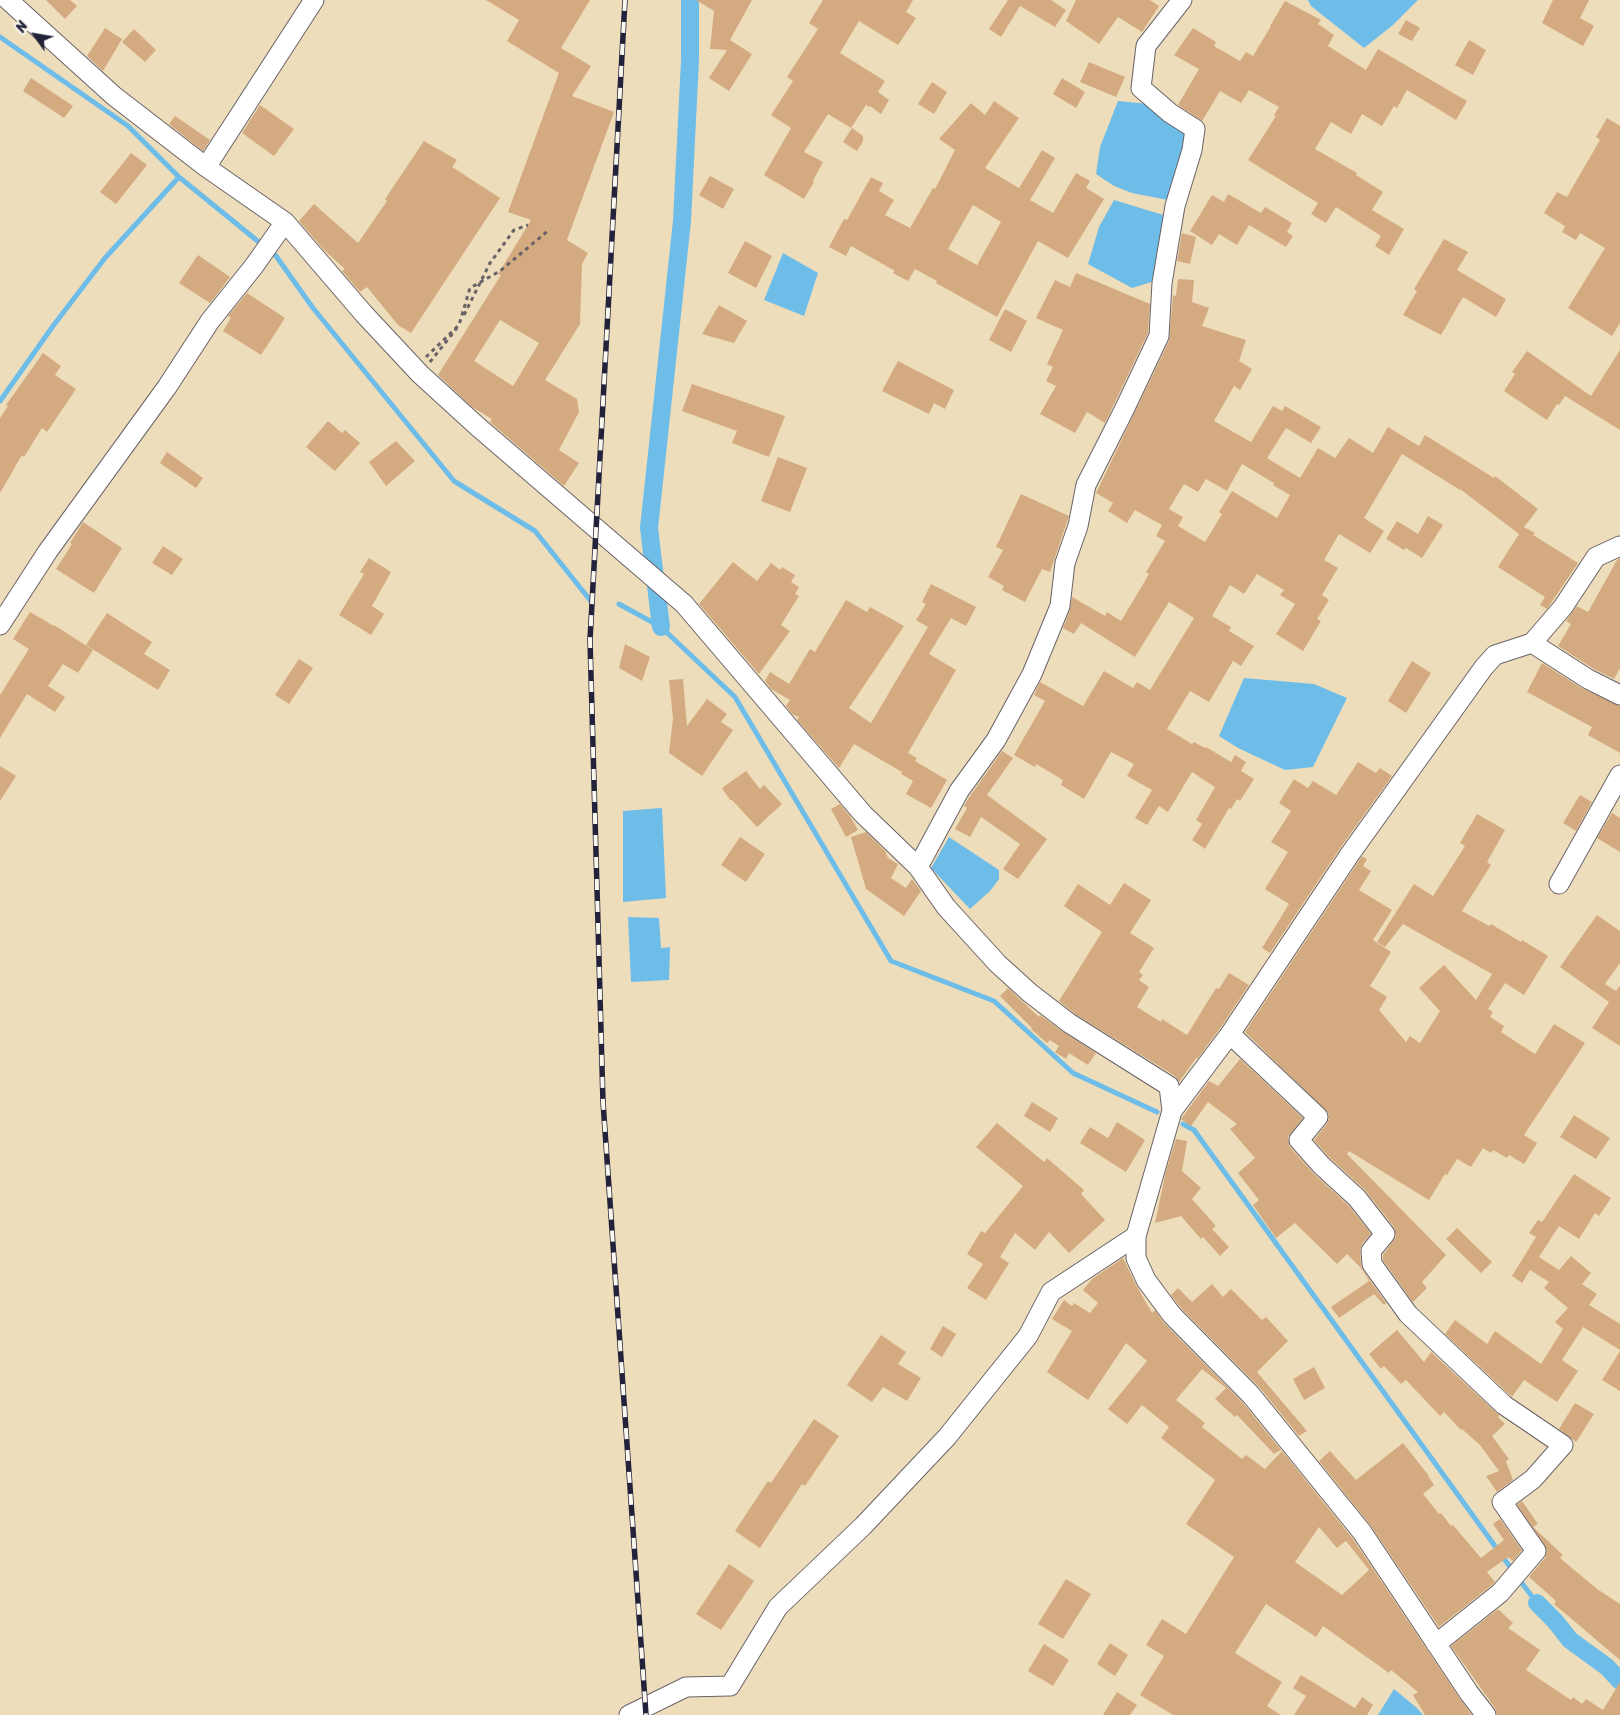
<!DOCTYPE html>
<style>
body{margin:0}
#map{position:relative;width:1620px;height:1715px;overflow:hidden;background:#edb;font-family:Sriracha,sans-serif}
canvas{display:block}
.north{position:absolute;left:10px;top:10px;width:50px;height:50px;-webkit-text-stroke:4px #fbf7ec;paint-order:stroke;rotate:302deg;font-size:14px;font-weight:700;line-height:20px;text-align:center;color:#22223b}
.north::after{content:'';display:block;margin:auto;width:18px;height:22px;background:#22223b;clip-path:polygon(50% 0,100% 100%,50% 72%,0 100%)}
</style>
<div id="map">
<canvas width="1620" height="1715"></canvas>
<div class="north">N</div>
</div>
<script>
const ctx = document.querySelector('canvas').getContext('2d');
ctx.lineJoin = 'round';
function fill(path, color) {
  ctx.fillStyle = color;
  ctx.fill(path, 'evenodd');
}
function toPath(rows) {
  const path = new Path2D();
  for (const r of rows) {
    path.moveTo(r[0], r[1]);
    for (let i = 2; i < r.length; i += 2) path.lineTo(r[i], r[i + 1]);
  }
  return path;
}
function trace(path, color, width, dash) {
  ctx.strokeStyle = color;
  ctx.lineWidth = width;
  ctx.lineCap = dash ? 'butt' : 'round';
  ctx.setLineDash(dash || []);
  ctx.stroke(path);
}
fill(toPath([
 [1308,0,1418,0,1393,25,1364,48,1311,6],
 [1118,101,1149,104,1192,134,1173,201,1132,193,1114,186,1096,174,1100,147],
 [1114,200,1170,217,1158,280,1132,288,1088,264,1099,227],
 [783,253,818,273,804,316,764,300],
 [1244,678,1314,684,1347,698,1313,767,1285,770,1238,748,1219,736],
 [662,808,666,898,623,902,623,811],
 [949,837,999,870,999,879,990,891,970,909,931,868],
 [628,917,659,918,661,948,670,947,669,980,631,982],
 [1394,1689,1417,1708,1423,1715,1378,1715]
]), '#6ebde9');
trace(toPath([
 [0,37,128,126,179,177,105,258,53,326,0,401],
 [179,177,276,256,313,308,454,481,535,531,590,600],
 [619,604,661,627,735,697,891,961,994,1001,1073,1073,1157,1112],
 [1183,1124,1194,1130,1513,1571],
 [1518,1578,1537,1603]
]), '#6ebde9', 5);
trace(toPath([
 [661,627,649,528,682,221,690,60,690,0],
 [1537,1603,1555,1621,1570,1640,1607,1667,1620,1681]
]), '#6ebde9', 18);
fill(toPath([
 [46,0,70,0,77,6,65,19],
 [486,0,590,0,561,48,591,66,572,96,614,112,567,240,588,253,582,264,580,324,545,380,577,399,579,412,559,450,579,463,564,486,490,422,492,419,472,407,438,375,501,275,498,274,531,220,508,212,559,73,507,41,519,20],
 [500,320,539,343,513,386,474,361],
 [696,0,752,0,730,40,752,54,729,91,709,78,727,50,710,49,714,11],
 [823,0,913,0,906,12,916,18,898,45,859,21,840,53,885,81,878,92,889,100,881,114,870,106,869,107,866,105,851,128,828,114,804,152,823,162,813,181,814,182,804,199,764,175,791,128,771,115,793,81,787,77,818,29,809,23],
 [1008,0,1051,0,1066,10,1055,27,1020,6,1001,37,989,29],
 [1076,0,1150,0,1159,6,1142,32,1118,17,1099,44,1066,21],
 [1553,0,1589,0,1580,18,1594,26,1583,46,1542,23],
 [1285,1,1321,20,1318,24,1334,35,1328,46,1366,70,1378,49,1467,101,1456,120,1407,90,1397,108,1394,106,1382,126,1362,114,1351,134,1331,122,1315,149,1357,173,1356,175,1383,192,1372,210,1404,229,1389,255,1375,246,1381,236,1336,207,1326,223,1311,214,1318,203,1248,160,1276,116,1274,115,1279,107,1249,90,1241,103,1220,91,1202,121,1178,105,1199,69,1174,55,1193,28,1216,42,1214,46,1240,61,1246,52,1253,56,1271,26,1270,26],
 [1406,20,1420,28,1412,41,1398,34],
 [105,28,122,39,103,71,87,56],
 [134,29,156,50,145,62,122,42],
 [1469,40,1486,50,1473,75,1455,65],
 [1089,62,1125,77,1116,97,1080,82],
 [31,78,73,106,64,118,23,91],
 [1062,78,1085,92,1076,108,1053,94],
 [932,82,947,92,934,114,918,104],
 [994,101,1019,118,985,168,1019,188,1042,150,1055,158,1030,200,1053,213,1076,173,1090,181,1086,188,1104,199,1068,258,1038,241,997,317,936,283,937,281,915,269,908,281,893,273,895,271,851,246,846,256,829,247,844,219,847,220,871,177,883,183,879,191,894,200,885,215,910,228,933,188,935,189,955,150,939,139,971,103,985,115],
 [973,205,1001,222,977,265,948,249],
 [260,105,294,129,274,156,242,133],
 [175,116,210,140,203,151,169,124],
 [1607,118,1620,126,1620,323,1612,336,1568,308,1605,248,1580,233,1576,240,1562,232,1565,226,1544,213,1557,192,1567,197,1600,140,1596,137],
 [852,128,863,136,863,141,857,151,843,142],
 [424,141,457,160,452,167,500,198,411,333,398,325,367,287,360,292,342,271,345,269,324,250,299,221,314,204,358,243,387,201,385,199],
 [131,153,147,165,116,204,100,192],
 [710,176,734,189,723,209,699,195],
 [1228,194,1261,213,1265,207,1292,223,1287,232,1293,236,1286,247,1249,225,1237,245,1219,234,1212,245,1190,231,1212,195,1224,202],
 [1182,233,1196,237,1190,264,1177,261],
 [1444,239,1468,252,1457,270,1506,299,1496,317,1463,297,1441,335,1403,315,1417,291,1414,289],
 [745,241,772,256,756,288,728,273],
 [198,255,230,277,210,303,179,283],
 [1076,273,1150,304,1148,333,1105,423,1087,412,1075,433,1040,414,1056,386,1046,381,1053,367,1047,364,1063,330,1036,318,1055,280,1070,287],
 [1178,279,1194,280,1192,302,1209,308,1202,326,1246,340,1239,361,1252,369,1240,390,1234,386,1214,421,1251,442,1273,406,1282,411,1285,406,1321,427,1311,443,1286,428,1267,458,1300,478,1318,448,1335,458,1349,438,1373,453,1388,427,1419,446,1425,435,1494,478,1495,476,1538,509,1524,527,1535,533,1533,535,1578,563,1547,609,1540,605,1545,597,1498,567,1519,534,1460,489,1460,490,1402,454,1364,518,1384,531,1370,553,1339,534,1324,560,1338,568,1322,595,1329,600,1317,619,1321,621,1303,651,1276,634,1295,604,1280,595,1284,590,1257,574,1244,594,1230,585,1212,616,1231,627,1229,631,1254,646,1241,666,1233,661,1209,702,1190,691,1167,729,1192,744,1194,742,1205,748,1206,747,1231,762,1235,755,1246,762,1241,771,1254,779,1240,801,1237,799,1231,809,1229,808,1205,849,1192,840,1202,824,1196,820,1215,787,1192,772,1168,812,1159,806,1147,825,1135,818,1152,790,1127,776,1134,764,1111,752,1084,799,1061,785,1063,780,1036,764,1035,767,1014,755,1045,701,1034,695,1040,682,1083,706,1104,671,1133,688,1137,682,1150,690,1194,618,1169,602,1135,657,1081,623,1074,634,1063,628,1070,610,1072,597,1105,616,1107,612,1121,621,1149,574,1146,572,1165,541,1156,536,1162,525,1135,510,1127,523,1108,511,1113,503,1096,493,1169,341,1173,295,1176,296],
 [1242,464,1274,483,1273,485,1290,495,1277,518,1232,491,1219,512,1222,514,1205,542,1178,526,1183,517,1169,509,1184,484,1198,492,1206,479,1227,491],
 [247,293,285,318,261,355,223,331,231,318,228,316],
 [719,305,747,321,734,343,702,334],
 [1005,309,1027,321,1011,352,989,340],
 [1620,350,1620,430,1565,396,1559,405,1557,404,1547,420,1504,391,1515,374,1512,372,1527,351,1591,396],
 [43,353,61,366,55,375,76,389,47,432,42,428,24,457,22,455,0,493,0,418,8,406,6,405],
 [898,361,954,390,945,409,934,403,929,414,882,391],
 [692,384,785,416,769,457,732,443,737,431,682,411],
 [328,421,342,433,345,430,360,443,335,471,306,447],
 [396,441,415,461,386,486,369,462],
 [167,452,203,478,196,488,160,463],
 [778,457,807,468,790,512,761,501],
 [1021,494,1069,516,1050,572,1042,569,1025,602,1002,590,1004,586,988,577,1003,550,996,547],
 [1428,516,1443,525,1422,558,1406,548,1404,550,1386,539,1397,521,1418,534],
 [83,522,122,548,94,593,56,569,72,544,70,543],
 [163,546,183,559,172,575,152,563],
 [369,558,391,572,372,606,384,614,371,635,339,615,364,574,360,572],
 [1620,558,1620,668,1614,679,1594,669,1558,646,1571,624,1566,621,1577,606,1588,612,1617,560],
 [733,562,757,581,771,563,780,570,782,567,795,575,791,582,799,587,795,594,799,596,781,625,790,631,759,674,699,604],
 [931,584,976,607,966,626,951,618,929,654,956,670,908,753,917,758,915,761,947,780,931,808,906,794,913,781,901,774,902,772,854,744,839,768,797,720,799,717,792,714,786,706,790,700,771,689,765,681,770,672,789,684,810,649,815,652,846,600,867,612,870,607,904,626,849,708,871,723,928,627,916,620,926,604,922,602],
 [30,612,54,626,54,625,93,650,78,673,63,664,48,686,65,697,55,712,27,694,0,738,0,695,29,649,13,639],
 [107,613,152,642,144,654,170,670,158,690,86,645],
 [625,644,650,657,642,681,619,668],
 [299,659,313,668,289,704,275,695],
 [1412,661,1431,673,1406,713,1388,701],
 [1542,663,1583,689,1620,706,1620,753,1588,735,1592,727,1527,692],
 [683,679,687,726,707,699,727,714,721,722,733,730,702,776,669,753,673,718,669,680],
 [1002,751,1013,758,987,795,1047,839,1018,879,1003,869,1020,844,981,817,970,837,955,829,967,808,964,806,968,799],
 [1358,762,1376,773,1380,768,1392,776,1341,847,1270,953,1262,948,1289,904,1265,889,1288,852,1271,842,1291,811,1279,803,1294,779,1308,788,1313,781,1336,795],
 [0,766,16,776,0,801],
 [746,771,760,789,764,785,782,804,757,827,732,800,730,800,722,788],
 [1580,795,1592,802,1576,831,1563,823],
 [840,804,850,816,858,830,846,837,831,809],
 [1612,813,1620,818,1620,852,1597,838],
 [1477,814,1505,830,1487,862,1491,865,1462,911,1489,926,1491,924,1521,942,1522,940,1548,956,1524,995,1505,983,1488,1009,1493,1012,1490,1017,1504,1026,1501,1032,1535,1054,1554,1024,1585,1043,1524,1135,1537,1143,1524,1164,1509,1155,1507,1158,1493,1150,1491,1153,1483,1148,1471,1167,1457,1159,1447,1175,1445,1174,1429,1200,1349,1151,1347,1154,1446,1255,1422,1282,1427,1288,1413,1302,1383,1260,1383,1255,1396,1237,1394,1227,1365,1190,1329,1157,1314,1140,1327,1124,1329,1119,1328,1113,1245,1032,1362,856,1367,859,1363,866,1371,871,1359,890,1392,910,1373,940,1391,952,1370,986,1387,997,1379,1010,1406,1042,1410,1036,1420,1043,1440,1011,1419,988,1444,965,1476,1000,1492,974,1403,924,1385,947,1377,942,1414,884,1433,896,1465,846,1460,843],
 [866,832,885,851,888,858,898,864,891,878,906,888,912,879,921,891,904,916,866,889,851,837],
 [740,837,765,854,746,882,721,865],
 [1124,883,1151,900,1130,933,1154,948,1139,972,1143,975,1139,980,1149,987,1137,1007,1161,1022,1162,1019,1187,1035,1216,988,1219,989,1229,973,1249,985,1221,1027,1198,1058,1196,1058,1179,1082,1175,1076,1075,1014,1059,1001,1102,932,1064,906,1078,884,1110,905],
 [1597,915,1620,931,1620,963,1605,984,1616,991,1620,986,1620,1046,1592,1028,1609,1002,1560,967],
 [1008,988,1039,1017,1040,1015,1063,1032,1096,1053,1088,1065,1069,1053,1066,1059,1055,1052,1059,1046,1050,1040,1047,1043,1031,1029,1032,1028,1000,996],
 [1240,1059,1303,1118,1288,1137,1290,1147,1313,1173,1349,1206,1371,1234,1362,1244,1360,1251,1361,1265,1363,1271,1386,1303,1384,1305,1374,1294,1339,1318,1331,1307,1369,1281,1360,1267,1347,1254,1337,1264,1295,1223,1276,1238,1253,1205,1259,1200,1238,1173,1255,1158,1230,1129,1237,1124,1208,1102,1191,1126,1181,1119,1209,1081,1218,1086],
 [1032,1102,1058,1118,1050,1132,1024,1116],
 [1574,1115,1610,1138,1596,1159,1560,1137],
 [1117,1122,1145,1140,1126,1172,1080,1143,1090,1127,1108,1138],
 [997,1123,1044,1162,1047,1158,1084,1190,1081,1194,1105,1220,1069,1253,1049,1232,1035,1250,1015,1233,1000,1257,1009,1263,986,1300,967,1288,983,1264,967,1254,981,1231,985,1233,1023,1186,976,1147],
 [1176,1139,1187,1141,1182,1171,1201,1188,1192,1199,1216,1226,1212,1229,1229,1247,1220,1256,1203,1237,1201,1239,1181,1216,1155,1223,1166,1171],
 [1574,1174,1611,1198,1599,1216,1595,1213,1579,1239,1559,1226,1539,1257,1559,1270,1571,1256,1591,1273,1582,1284,1597,1294,1589,1305,1620,1324,1620,1350,1583,1327,1562,1360,1578,1371,1557,1402,1524,1380,1512,1397,1445,1334,1455,1320,1487,1344,1495,1331,1541,1364,1563,1329,1555,1322,1568,1308,1544,1288,1549,1282,1530,1270,1522,1283,1512,1276,1536,1237,1529,1233,1538,1220,1542,1222],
 [1457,1228,1492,1262,1481,1273,1446,1239],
 [1123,1258,1136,1285,1152,1313,1155,1310,1164,1323,1243,1403,1281,1450,1274,1454,1237,1415,1235,1417,1215,1399,1226,1388,1202,1369,1176,1400,1205,1423,1202,1427,1242,1459,1246,1455,1265,1469,1282,1451,1353,1539,1460,1699,1472,1715,1425,1715,1413,1695,1418,1692,1391,1670,1389,1673,1323,1626,1316,1637,1266,1604,1235,1653,1282,1682,1267,1706,1281,1715,1173,1715,1140,1695,1164,1656,1146,1645,1162,1619,1186,1634,1234,1557,1186,1524,1215,1480,1161,1438,1169,1427,1142,1405,1127,1424,1108,1409,1147,1361,1126,1343,1088,1400,1047,1372,1072,1331,1052,1319,1064,1300,1072,1306,1074,1303,1090,1313,1098,1303,1083,1290,1092,1279],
 [1319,1527,1337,1548,1346,1541,1369,1570,1342,1595,1295,1562],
 [1212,1284,1223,1297,1231,1289,1262,1320,1266,1317,1288,1341,1257,1372,1307,1431,1299,1436,1260,1388,1181,1308,1171,1295,1178,1288,1192,1302],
 [943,1326,956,1334,942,1357,930,1349],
 [1397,1330,1424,1362,1431,1352,1499,1415,1498,1417,1505,1424,1492,1436,1509,1459,1506,1461,1513,1480,1497,1492,1486,1476,1499,1471,1480,1445,1462,1429,1461,1430,1444,1412,1440,1416,1406,1380,1401,1384,1384,1366,1381,1369,1369,1354],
 [881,1335,906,1352,898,1364,921,1378,907,1401,883,1387,872,1402,847,1385],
 [1620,1351,1620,1391,1602,1380],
 [1314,1367,1325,1388,1304,1400,1293,1379],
 [1575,1403,1594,1414,1576,1442,1559,1429],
 [814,1419,839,1436,805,1486,802,1484,760,1548,735,1531,768,1481,771,1483],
 [1403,1443,1429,1476,1428,1476,1434,1485,1423,1494,1439,1514,1441,1513,1451,1526,1453,1525,1481,1558,1504,1540,1493,1524,1500,1519,1522,1550,1513,1561,1508,1557,1487,1572,1495,1582,1492,1585,1439,1627,1371,1526,1319,1461,1330,1451,1356,1480],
 [1522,1501,1538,1524,1533,1527,1563,1555,1560,1558,1597,1589,1620,1604,1620,1660,1554,1604,1556,1601,1529,1577,1545,1558,1547,1550,1517,1505],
 [729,1564,754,1581,721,1630,696,1614],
 [1066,1579,1091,1594,1063,1639,1038,1624],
 [1498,1609,1513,1623,1508,1628,1540,1650,1526,1670,1571,1700,1573,1697,1582,1704,1586,1699,1603,1710,1620,1682,1620,1715,1497,1715,1495,1708,1451,1646],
 [1110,1643,1128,1655,1115,1676,1097,1664],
 [1044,1644,1069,1660,1053,1686,1028,1671],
 [1301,1675,1355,1708,1362,1697,1373,1705,1367,1715,1294,1715,1306,1696,1293,1688],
 [1117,1692,1137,1705,1130,1715,1103,1715]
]), '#d4ab81');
const minor = toPath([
 [8,0,114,96,206,167,285,222,364,314,420,374,477,426,684,604,863,814,918,867],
 [1182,0,1146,46,1141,88,1170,113,1195,129,1192,150,1175,206,1162,283,1159,336,1124,410,1086,485,1078,526,1065,563,1060,606,1032,674,996,740,959,791,918,867,946,907,998,964,1030,993,1069,1023,1169,1086,1172,1111,1230,1034,1350,854,1484,667,1495,655,1532,643,1563,607,1596,557,1620,546],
 [206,167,314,0],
 [0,625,48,551,167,387,210,321,254,266,285,222],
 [1532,643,1588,679,1620,695],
 [1559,884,1620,775],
 [1230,1034,1318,1117,1299,1140,1321,1165,1357,1198,1385,1234,1371,1251,1372,1264,1408,1314,1504,1405,1563,1445,1533,1479,1502,1502,1536,1551,1500,1593,1436,1644],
 [1172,1111,1136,1236,1136,1258,1146,1280,1172,1315,1251,1395,1362,1532,1469,1693,1486,1715],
 [629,1715,686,1687,730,1686,778,1607,863,1526,947,1437,1028,1336,1051,1292,1136,1236]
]);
trace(minor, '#696368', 21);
trace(toPath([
 [464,315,490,263,514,230,528,225],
 [426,357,459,325,470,288,500,271,549,230],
 [430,362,457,328]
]), '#696368', 3, [4, 4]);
trace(minor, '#fff', 19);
const rail = toPath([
 [625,0,590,640,603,1102,646,1715]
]);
trace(rail, '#22223b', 5.5);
trace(rail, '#fbf7ec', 4, [11]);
</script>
